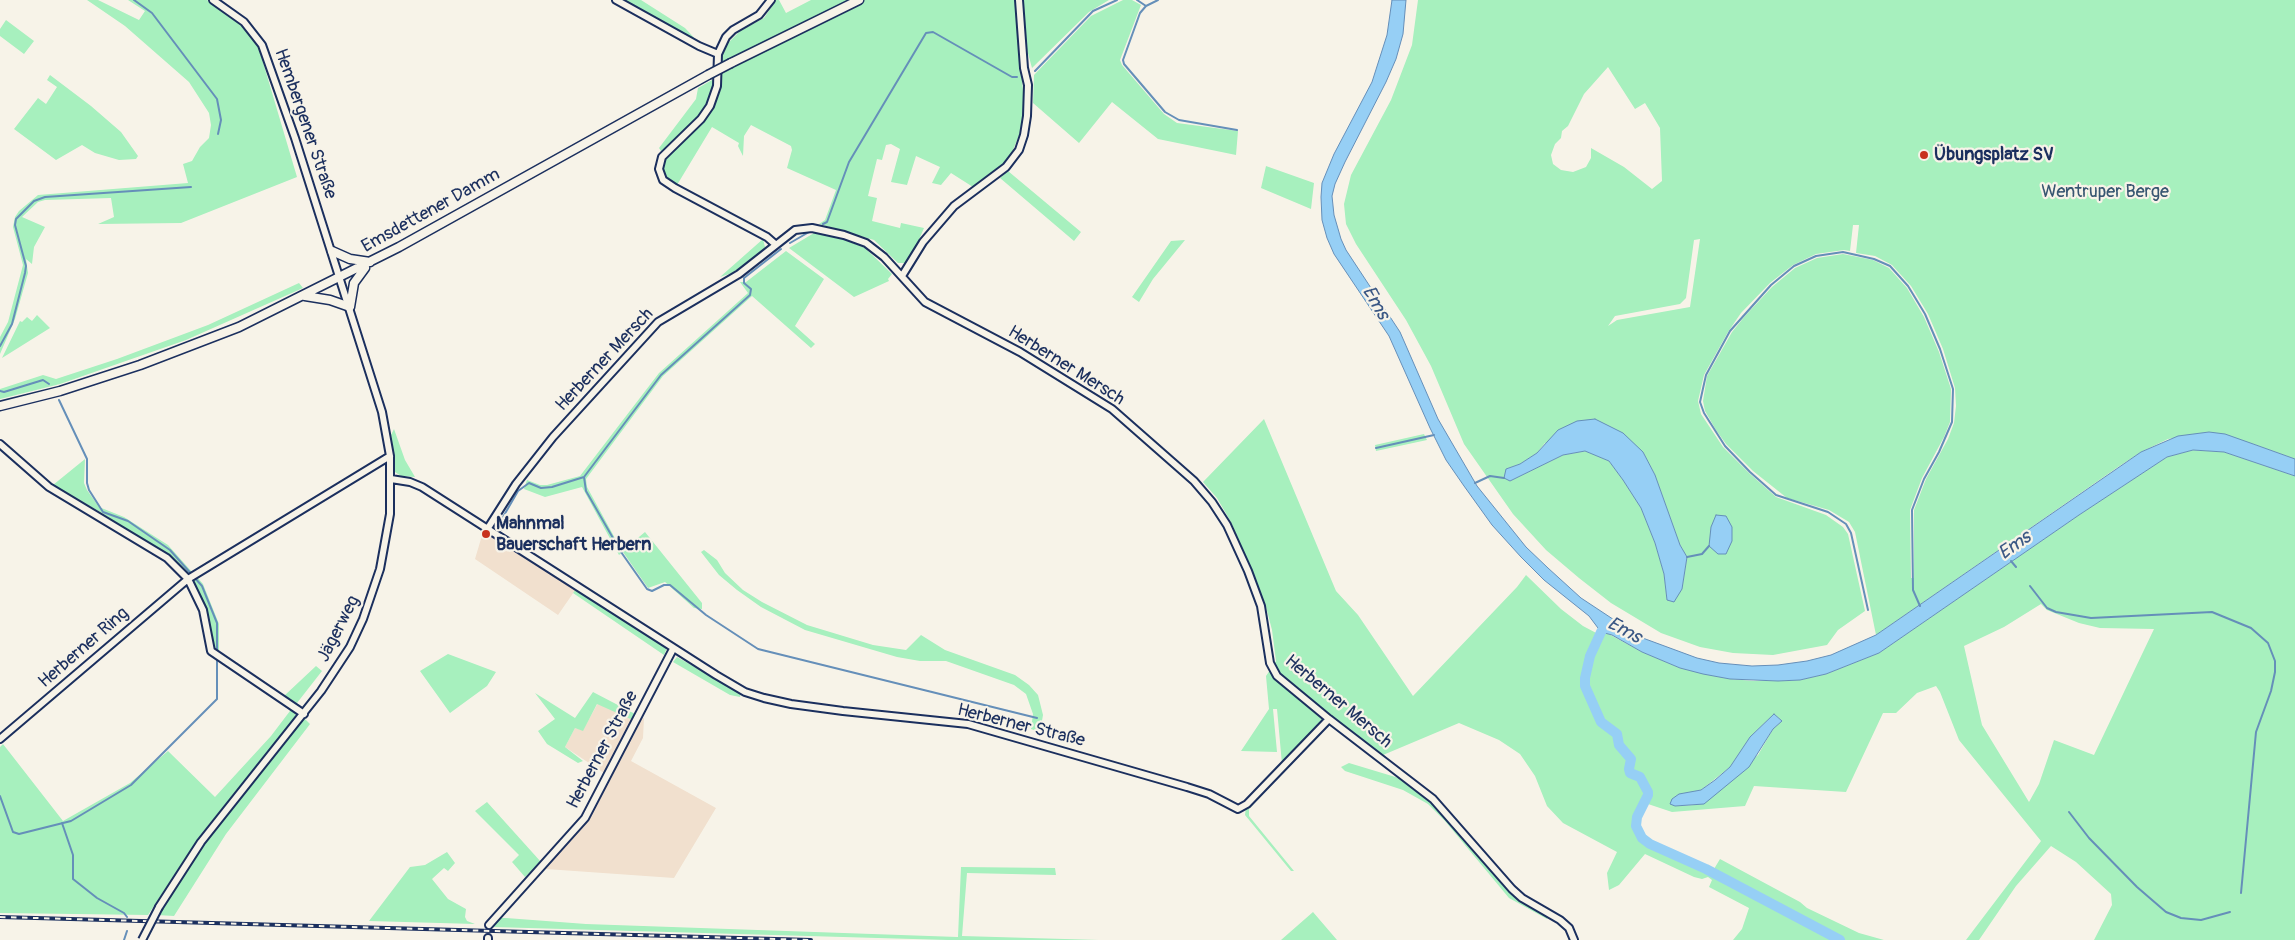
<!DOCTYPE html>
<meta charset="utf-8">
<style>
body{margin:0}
canvas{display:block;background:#f7f3e8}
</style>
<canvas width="2295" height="940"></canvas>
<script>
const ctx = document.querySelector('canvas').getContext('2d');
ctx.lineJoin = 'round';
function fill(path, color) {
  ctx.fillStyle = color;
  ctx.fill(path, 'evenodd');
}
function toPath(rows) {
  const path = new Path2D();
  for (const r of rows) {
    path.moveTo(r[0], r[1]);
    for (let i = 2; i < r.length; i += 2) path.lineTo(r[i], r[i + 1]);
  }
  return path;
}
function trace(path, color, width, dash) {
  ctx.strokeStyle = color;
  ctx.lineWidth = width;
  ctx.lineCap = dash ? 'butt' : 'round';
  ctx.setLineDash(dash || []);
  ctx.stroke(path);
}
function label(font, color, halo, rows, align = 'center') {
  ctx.font = font + ' Pangolin,sans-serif';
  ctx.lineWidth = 4.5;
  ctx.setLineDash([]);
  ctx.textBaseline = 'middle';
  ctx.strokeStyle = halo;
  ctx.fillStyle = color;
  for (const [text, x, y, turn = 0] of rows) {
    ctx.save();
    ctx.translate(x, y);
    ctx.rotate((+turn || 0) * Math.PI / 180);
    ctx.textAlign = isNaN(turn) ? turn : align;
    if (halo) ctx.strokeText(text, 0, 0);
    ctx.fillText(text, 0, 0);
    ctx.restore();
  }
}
fill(toPath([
 [483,532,576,589,558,615,475,559],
 [598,703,635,721,644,718,643,738,631,761,716,808,674,878,546,869,541,862,574,827,604,773,565,747,575,728,583,730]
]), '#f1e0ce');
fill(toPath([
 [87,0,98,0,139,20,145,11,128,0,207,0,243,26,257,42,297,177,181,223,98,224,114,217,111,198,45,200,38,202,22,217,45,227,34,247,32,264,26,259,28,273,15,319,0,354,0,337,8,322,23,265,13,227,15,217,19,211,38,195,188,183,183,164,192,161,200,147,209,138,211,125,209,113,189,82,125,26],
 [620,0,641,0,685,28,700,44],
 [776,0,779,0,786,13,811,0,1015,0,1024,103,1020,133,1010,157,987,178,973,187,951,173,941,185,932,183,940,167,916,156,907,185,891,182,900,149,891,144,886,145,882,160,877,159,868,196,877,198,872,221,900,228,901,223,924,228,912,256,905,263,898,263,874,240,819,224,825,220,836,190,787,168,792,150,791,146,751,125,744,136,743,156,738,146,739,143,712,127,677,185,666,178,662,171,661,164,665,157,659,148,696,99,698,88,719,76,720,62,728,43,740,31,764,18],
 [1023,0,1109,0,1089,12,1032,68,1026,46],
 [1123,0,1132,0,1141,5,1120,60,1122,65,1164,114,1177,123,1238,131,1236,155,1158,139,1112,102,1079,143,1033,103,1034,75,1091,16],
 [1418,0,2295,0,2295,459,2256,445,2209,432,2168,439,2141,452,2118,467,1876,635,1855,532,1849,522,1829,510,1787,498,1753,471,1726,444,1716,430,1705,411,1703,401,1707,376,1732,332,1745,316,1772,287,1795,268,1817,258,1843,254,1873,260,1889,268,1907,288,1924,317,1939,352,1951,389,1950,422,1944,437,1922,478,1910,510,1911,578,1914,578,1914,510,1926,479,1948,439,1954,423,1956,406,1955,388,1943,349,1928,314,1911,286,1892,265,1875,256,1856,253,1859,225,1853,225,1850,251,1844,250,1816,254,1793,265,1770,283,1741,313,1728,332,1704,375,1698,401,1701,414,1723,447,1749,473,1776,497,1826,515,1843,527,1848,534,1865,611,1838,630,1827,645,1773,655,1733,653,1700,647,1661,633,1611,603,1579,578,1546,550,1513,514,1464,444,1431,366,1406,320,1356,244,1346,224,1344,204,1351,175,1391,100,1412,45],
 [1608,67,1635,109,1645,103,1660,128,1662,181,1652,189,1624,167,1591,148,1591,158,1586,167,1573,172,1561,170,1553,164,1551,155,1555,144,1561,138,1562,131,1568,126,1584,94],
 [1700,239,1690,307,1617,320,1608,326,1615,316,1680,304,1686,298,1694,240],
 [1545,443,1643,452,1655,475,1680,545,1687,557,1682,589,1667,600,1664,574,1655,543,1641,508,1623,480,1609,461,1586,451,1563,455,1510,481,1506,469,1520,464,1537,453],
 [6,20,34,41,24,54,0,36,0,29],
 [50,75,91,106,121,132,138,156,136,159,119,160,95,153,82,145,56,160,14,129,38,98,46,104,57,87,47,80],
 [1266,166,1314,183,1311,209,1261,188],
 [1008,171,1081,232,1074,241,1000,178],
 [814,233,843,239,865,248,892,274,888,279,889,281,854,297,789,248],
 [763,239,765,247,762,252,732,273,720,277],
 [1185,240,1153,279,1139,302,1132,297,1171,241],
 [786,251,824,279,795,326,815,344,811,348,752,296,663,376,586,479,587,487,622,551,645,532,702,603,702,609,694,608,665,582,648,588,623,552,619,555,582,487,545,497,524,489,527,480,540,485,547,485,580,476,659,373,748,293,740,282,746,282],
 [299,283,303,288,186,340,60,384,0,399,0,389,43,375,56,379,117,359,208,325],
 [37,315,50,328,2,358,20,321,22,322,27,317,32,321],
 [1264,419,1336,591,1358,615,1413,696,1517,587,1526,575,1561,609,1583,626,1600,635,1605,632,1642,652,1680,668,1730,679,1754,681,1800,680,1826,674,1879,653,2079,515,2167,457,2193,450,2224,452,2295,476,2295,940,2094,940,2112,905,2111,894,2076,862,2051,846,2016,886,1979,940,1966,940,2041,841,1959,740,1940,692,1936,686,1917,693,1896,713,1883,713,1846,792,1754,786,1745,806,1672,812,1642,802,1634,816,1633,826,1640,824,1641,830,1652,842,1714,869,1720,859,1800,902,1807,908,1859,933,1884,940,1733,940,1742,929,1749,908,1709,887,1712,880,1708,877,1702,879,1694,877,1645,854,1619,885,1609,890,1607,873,1617,852,1563,823,1547,806,1535,776,1520,754,1499,740,1459,723,1383,755,1329,714,1282,764,1277,709,1273,709,1277,752,1241,751,1269,709,1266,676,1276,661,1272,630,1265,603,1231,522,1217,498,1203,482],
 [2041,604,2047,610,2079,623,2100,628,2154,629,2094,755,2054,740,2039,784,2029,802,1982,725,1964,646,2004,627],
 [1774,714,1782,721,1773,729,1758,755,1694,805,1675,806,1672,799,1679,795,1701,790,1730,767,1750,737],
 [394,429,405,460,415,477,401,476,395,472,391,435],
 [1424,434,1427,440,1376,451,1375,445],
 [85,459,84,483,87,490,99,507,124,517,168,545,192,572,190,574,181,571,169,557,102,513,53,485],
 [704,550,717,560,725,573,743,590,762,602,807,625,873,645,906,650,921,635,945,650,1015,675,1029,685,1038,695,1043,715,1040,732,1031,729,1033,714,1026,694,1014,685,946,661,920,661,897,657,805,630,761,607,737,590,719,575,701,552],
 [198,578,203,584,219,624,219,654,214,647,205,609,193,584,194,581],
 [576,589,667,648,664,655,573,593],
 [448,654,496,672,487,686,450,713,420,671],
 [677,657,741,693,740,697,730,695,673,662],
 [316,666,322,671,297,703,284,696],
 [593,692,637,715,635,721,597,704,583,731,575,728,565,747,583,761,578,763,547,744,538,731,555,719,535,693,575,718],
 [293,707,296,711,295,717,199,837,148,915,0,913,0,747,3,744,63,821,130,783,168,751,215,797,271,736],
 [304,718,310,724,307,728,226,834,174,916,157,915,211,833],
 [1349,763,1402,779,1432,802,1513,895,1548,916,1547,919,1509,898,1445,821,1428,804,1403,790,1345,771,1341,767],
 [1274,782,1249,809,1249,816,1294,871,1291,871,1245,815,1246,807],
 [487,802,541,862,525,877,512,862,519,855,475,811],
 [447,852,455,863,448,871,444,868,432,879,448,899,466,909,465,917,467,921,475,924,369,921,410,867,425,865],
 [961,867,1055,868,1056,875,967,873,962,936,1099,940,948,940,493,927,496,918,506,918,586,924,958,937],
 [1313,912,1337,940,1281,940]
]), '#a7f0be');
const water = toPath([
 [1392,0,1406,0,1403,34,1396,59,1386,82,1345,162,1335,184,1332,196,1334,215,1341,239,1346,250,1400,332,1438,419,1477,486,1526,547,1548,568,1581,598,1640,637,1697,658,1719,663,1752,666,1778,665,1807,661,1831,655,1876,635,2141,452,2178,436,2209,432,2225,434,2256,445,2295,459,2295,476,2224,452,2193,450,2167,457,2079,515,1879,653,1826,674,1800,680,1778,681,1730,679,1703,674,1680,668,1642,652,1612,635,1601,632,1589,616,1544,580,1521,557,1492,525,1464,486,1446,460,1430,428,1389,336,1334,254,1327,238,1322,220,1321,197,1322,183,1334,154,1372,82,1387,35,1392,0],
 [1595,419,1623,433,1643,452,1655,475,1680,545,1687,557,1682,589,1674,602,1667,600,1664,574,1655,543,1641,508,1623,480,1609,461,1585,451,1563,455,1510,481,1504,478,1506,469,1520,464,1537,453,1558,430,1577,421,1595,419],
 [1716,515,1726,516,1732,527,1732,541,1726,554,1718,554,1709,546,1711,527,1716,515],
 [1774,714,1782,721,1773,729,1749,767,1704,804,1675,806,1670,804,1672,799,1679,794,1701,790,1715,780,1730,767,1750,737,1774,714]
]);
fill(water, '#96cff5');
trace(water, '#658fb9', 1);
trace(toPath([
 [134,0,152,13,217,99,221,120,218,134],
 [1137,0,1146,6],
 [1158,0,1146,6,1140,13,1123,60,1124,64,1165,112,1179,120,1237,130],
 [1035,71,1093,11,1117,0],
 [823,224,827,222,849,162,926,33,933,32,1012,77,1017,77],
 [790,243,809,232],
 [0,346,12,324,25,273,26,266,15,225,16,219,34,201,45,197,191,187],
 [0,391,4,392,43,380,49,384],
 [59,400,87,459,87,483,89,490,103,512,128,521,170,550,202,586,217,623,217,651],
 [1376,448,1434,435],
 [584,477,586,491,621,552,647,589,652,591,664,585,670,585,706,615,758,649,1037,718],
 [1475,483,1490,476,1504,478],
 [502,530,499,524,518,491,529,483,541,488,552,487,584,477,661,375,750,295,751,289,744,283,744,278,781,249],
 [1687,557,1702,554,1709,546],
 [2011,561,2016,567],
 [2030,586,2047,608,2056,612,2091,618,2212,612,2251,628,2268,643,2275,661,2275,672,2271,691,2256,732,2241,893],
 [1868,610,1851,533,1846,524,1828,512,1776,495,1750,472,1725,446,1704,413,1700,402,1706,375,1730,331,1771,285,1794,266,1816,256,1843,252,1874,259,1890,266,1908,286,1925,314,1940,349,1953,389,1952,422,1939,452,1924,479,1912,510,1913,590,1920,606],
 [0,796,13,832,19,834,71,821,131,785,217,699,217,658],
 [2069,812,2089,838,2137,887,2166,912,2181,918,2201,920,2230,912],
 [62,823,73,855,73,879,97,898,124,913,127,917],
 [124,940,127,931]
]), '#658fb9', 2);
trace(toPath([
 [1607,624,1601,632,1590,656,1585,678,1585,686,1601,722,1617,734,1619,745,1631,759,1629,769,1630,773,1640,777,1648,792,1648,795,1637,817,1636,826,1642,838,1650,844,1706,869,1840,940]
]), '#96cff5', 10);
trace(toPath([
 [488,938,489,925]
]), '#cbcccc', 6, [6, 3]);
const minor = toPath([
 [616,0,699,46,718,54],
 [771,0,759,15,733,30,726,37,718,54,717,86,710,106,701,119,662,157,659,169,663,180,675,188,767,237,775,244],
 [902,276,923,242,954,206,1006,167,1019,150,1024,135,1027,116,1028,85,1024,68,1019,0],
 [0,444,49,487,167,558,188,579,0,739],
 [391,479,410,482,422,487,716,675,745,692,764,698,791,704,843,711,968,724,1187,787,1209,794,1238,809,1247,804,1329,719],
 [488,528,516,484,553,437,658,322,739,274,795,230,812,228,844,235,866,243,884,257,925,302,1020,352,1112,409,1194,481,1212,502,1227,525,1248,571,1261,606,1270,663,1277,676,1329,719,1433,799,1512,889,1522,898,1560,920,1569,928,1574,940],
 [304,714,211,651,203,610,188,579,390,456],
 [159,907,201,842,321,691,350,647,363,619,380,569,390,514,390,456,382,412,295,138,262,45,244,22,213,0],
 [489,925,585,818,673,649],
 [488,940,488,938]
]);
const major = toPath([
 [731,63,859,0],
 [332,251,350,259,370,262],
 [305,296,330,300,350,307,354,283,365,268],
 [0,406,60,391,140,365,239,327,399,247,708,75]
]);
trace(minor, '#1b2f5e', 10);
trace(major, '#1b2f5e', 11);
trace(minor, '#f7f3e8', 6);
trace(major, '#f7f3e8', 8);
const rail = toPath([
 [0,917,811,940]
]);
trace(rail, '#1b2f5e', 4);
trace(rail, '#f7f3e8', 2, [5.5]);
const minorBridge = toPath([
 [142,940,159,907]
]);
const majorBridge = toPath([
 [708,75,731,63]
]);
trace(minorBridge, '#1b2f5e', 10, []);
trace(majorBridge, '#1b2f5e', 11, []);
trace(minorBridge, '#f7f3e8', 6);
trace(majorBridge, '#f7f3e8', 8);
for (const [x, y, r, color] of [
 [1924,155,5,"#c8321e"],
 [486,534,5,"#c8321e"]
]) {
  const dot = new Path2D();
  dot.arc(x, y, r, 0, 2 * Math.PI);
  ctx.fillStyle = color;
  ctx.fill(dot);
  trace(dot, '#f7f3e8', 2);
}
label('18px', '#1b2f5e', '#f7f3e8', [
 ["Hembergener Straße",305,124,71],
 ["Emsdettener Damm",431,211,-29],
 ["Herberner Mersch",605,360,-47],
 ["Herberner Mersch",1066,366,32],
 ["Jägerweg",339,629,-63],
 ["Herberner Ring",84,648,-41],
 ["Herberner Mersch",1338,702,40],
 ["Herberner Straße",1021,726,14],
 ["Herberner Straße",603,750,-62]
]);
label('bold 18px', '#1b2f5e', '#f7f3e8', [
 ["Übungsplatz SV",1934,155],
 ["Mahnmal",496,524],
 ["Bauerschaft Herbern",496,545]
], 'left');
label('18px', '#375671', '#f7f3e8', [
 ["Wentruper Berge",2105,192]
]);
label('italic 19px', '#3a5784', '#f7f3e8', [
 ["Ems",1375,303,60],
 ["Ems",2015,546,-35],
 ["Ems",1624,631,28]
]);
</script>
